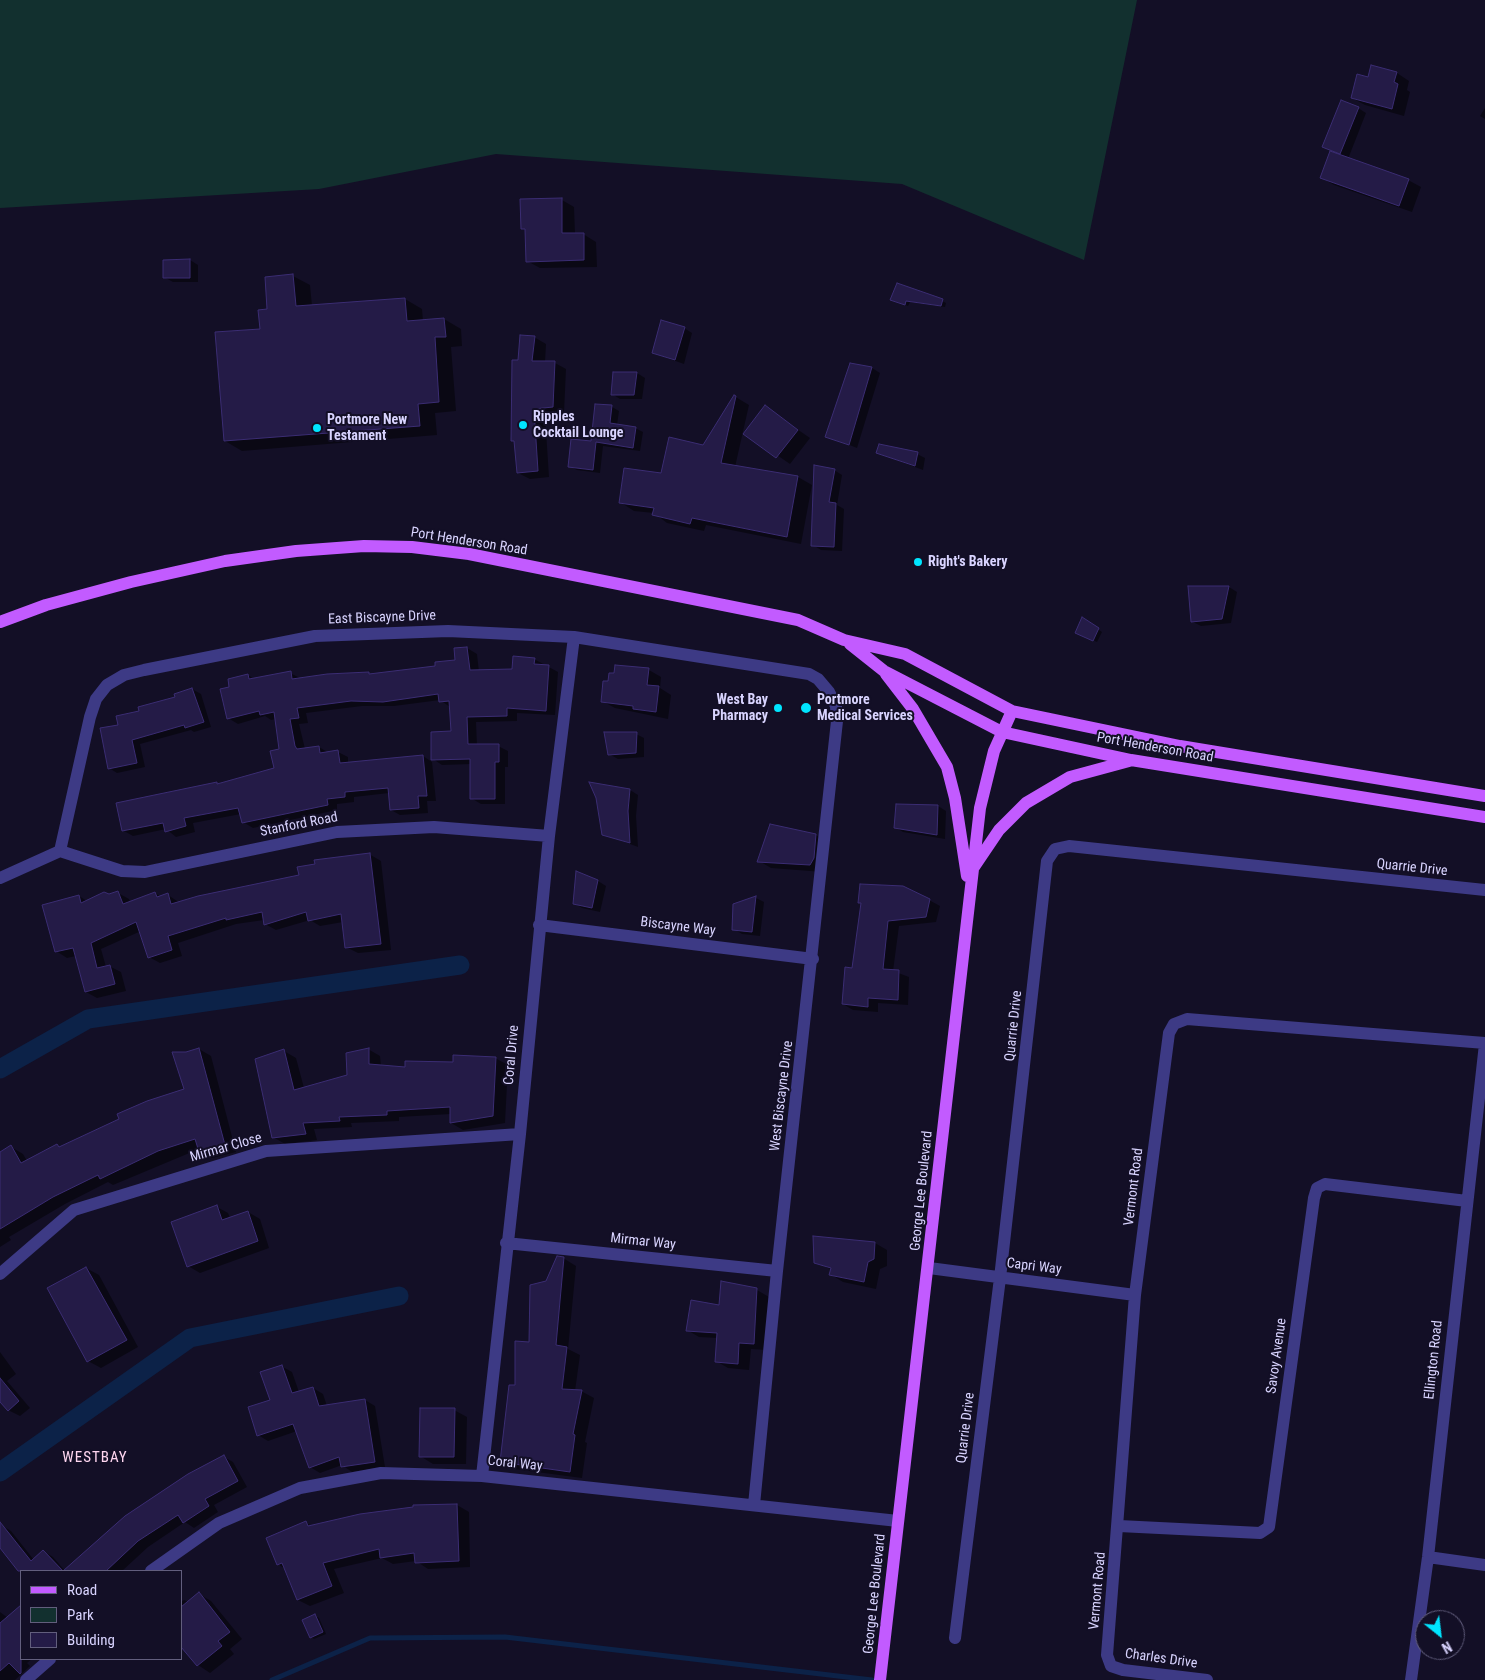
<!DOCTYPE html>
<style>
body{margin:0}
#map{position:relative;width:1485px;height:1680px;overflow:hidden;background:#130f26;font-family:"Roboto Condensed",sans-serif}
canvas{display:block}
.legend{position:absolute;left:20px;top:1570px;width:162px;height:90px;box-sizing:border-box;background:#130f26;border:1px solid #625e7d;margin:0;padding:6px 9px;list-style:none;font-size:15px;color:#d9d4ff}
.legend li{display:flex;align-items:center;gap:10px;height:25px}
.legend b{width:25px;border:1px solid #625e7d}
.north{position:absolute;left:1415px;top:1610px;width:50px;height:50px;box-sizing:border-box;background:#130f26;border:1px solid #625e7d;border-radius:50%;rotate:151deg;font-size:14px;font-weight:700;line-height:20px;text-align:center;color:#d9d4ff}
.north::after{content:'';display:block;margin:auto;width:18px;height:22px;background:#00e5ff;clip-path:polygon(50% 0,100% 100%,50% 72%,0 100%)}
</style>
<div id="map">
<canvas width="1485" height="1680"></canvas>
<ul class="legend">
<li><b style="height:6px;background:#c25bff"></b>Road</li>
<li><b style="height:14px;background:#12302f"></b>Park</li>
<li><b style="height:14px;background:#241b47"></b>Building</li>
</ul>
<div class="north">N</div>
</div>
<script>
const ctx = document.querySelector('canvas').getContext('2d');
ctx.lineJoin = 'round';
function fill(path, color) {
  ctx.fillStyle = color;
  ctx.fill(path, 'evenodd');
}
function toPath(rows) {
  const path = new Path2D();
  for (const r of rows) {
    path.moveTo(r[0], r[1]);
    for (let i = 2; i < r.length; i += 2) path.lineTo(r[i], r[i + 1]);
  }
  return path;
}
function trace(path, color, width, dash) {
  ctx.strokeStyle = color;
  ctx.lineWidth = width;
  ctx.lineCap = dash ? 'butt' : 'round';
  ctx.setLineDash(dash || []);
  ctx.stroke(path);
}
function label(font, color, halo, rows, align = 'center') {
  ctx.font = font + ' "Roboto Condensed",sans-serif';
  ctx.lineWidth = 4;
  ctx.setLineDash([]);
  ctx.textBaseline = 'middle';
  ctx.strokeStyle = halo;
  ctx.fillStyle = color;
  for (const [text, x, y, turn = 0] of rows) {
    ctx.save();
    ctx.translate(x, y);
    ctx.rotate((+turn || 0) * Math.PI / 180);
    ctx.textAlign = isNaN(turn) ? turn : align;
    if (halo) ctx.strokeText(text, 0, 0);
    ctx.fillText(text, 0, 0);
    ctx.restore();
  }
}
fill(toPath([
 [0,0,1137,0,1084,260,902,184,496,154,319,189,0,208]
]), '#12302f');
fill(toPath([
 [1397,73,1409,81,1407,90,1410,92,1404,116,1365,105,1352,98,1368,78],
 [1358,108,1366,113,1348,159,1408,180,1421,187,1412,212,1334,185,1322,178,1340,156,1340,154,1332,151],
 [1485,108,1485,119,1480,116],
 [562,200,574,207,575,234,583,234,596,242,597,267,540,268,527,261,527,231,522,228],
 [190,260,198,265,198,282,173,282,164,277],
 [293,276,310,285,312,306,405,299,422,309,423,321,444,319,461,329,462,346,451,347,456,411,435,413,437,435,242,451,225,441,268,310],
 [892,299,942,301,946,303,945,307,910,302,908,306],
 [684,328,692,333,684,364,653,353],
 [534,337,546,344,545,362,555,363,566,369,564,413,545,415,549,477,530,479,518,473,515,442,512,440,519,361],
 [851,364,872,368,880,373,857,448,827,436],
 [637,373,645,378,642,399,620,399,612,394],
 [734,396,749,405,735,467,798,477,812,485,801,544,706,525,704,531,667,523,654,513,634,511,620,502,703,446],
 [596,405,612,407,619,411,617,425,635,428,643,432,640,451,603,446,600,473,577,470,569,466,592,443],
 [765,407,810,438,790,464,745,433],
 [878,453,917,454,925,458,923,470],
 [834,470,842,475,837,505,844,509,842,551,821,550,813,545],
 [1229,587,1237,592,1231,623,1201,626,1193,622],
 [1083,619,1102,632,1097,642,1080,634],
 [467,648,477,654,479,672,513,671,534,659,558,672,555,715,517,713,517,721,476,722,477,746,498,746,508,751,508,767,505,767,505,804,481,804,471,798,472,764,442,765,433,759,452,733,450,707,440,700,394,706,362,706,306,713,308,723,299,724,305,749,319,747,329,753,338,752,348,757,348,763,423,756,432,762,436,801,427,801,428,813,400,815,391,810,389,793,354,797,354,802,337,804,337,810,253,828,243,822,241,814,193,823,195,832,176,837,166,829,133,836,124,831,118,804,268,773,275,769,281,750,276,719,271,720,265,716,238,724,228,718,231,688,248,675,254,679,290,673,300,678,369,673,372,675,437,667,456,661],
 [649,670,661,677,660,688,671,695,668,719,615,708,602,701,609,682],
 [192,689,201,694,211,727,194,732,191,730,140,744,145,767,117,773,109,768,120,726,141,712,177,698,175,694],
 [636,734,644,738,644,757,618,759,609,754],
 [630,790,638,795,636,816,638,847,604,834,597,798],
 [938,806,946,811,945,839,903,832,895,827],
 [771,826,816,835,829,843,823,872,771,868,759,861],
 [369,854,381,861,391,950,358,953,346,947,343,922,320,926,310,920,276,930,265,924,264,920,236,924,178,943,182,956,160,963,149,957,141,931,101,949,106,967,109,966,121,972,126,991,97,998,86,992,76,956,67,958,56,951,79,896,87,901,118,893,129,899,130,902,155,893,161,897,168,895,180,903,300,876],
 [598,881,606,886,600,912,582,908,574,903],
 [756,898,764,902,760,936,742,934,734,929],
 [929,900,940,906,936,922,899,926,893,971,909,977,908,1005,878,1003,878,1012,853,1010,843,1004,854,969,862,904],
 [199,1049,211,1056,236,1152,212,1158,200,1151,199,1149,113,1185,108,1182,65,1204,9,1237,11,1240,0,1247,0,1154,11,1147,23,1154,27,1161,57,1145,60,1147,186,1090,186,1054],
 [368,1049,380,1056,381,1066,406,1068,495,1058,508,1065,505,1123,463,1130,451,1123,451,1114,399,1117,399,1121,351,1123,352,1127,314,1129,317,1140,285,1144,273,1137,284,1051,296,1058,304,1088,348,1076],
 [217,1207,228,1213,230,1218,248,1212,260,1219,269,1248,200,1273,188,1266],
 [875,1243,887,1250,887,1266,880,1269,876,1289,843,1282,830,1274,832,1270,816,1262],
 [563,1258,576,1266,568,1349,580,1355,575,1391,581,1391,594,1398,585,1442,587,1443,582,1478,514,1469,502,1461,516,1387,547,1282],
 [86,1268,99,1275,138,1347,101,1368,88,1361],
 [757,1290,769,1297,766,1350,751,1349,749,1370,728,1368,716,1361,718,1338,699,1337,687,1330,720,1307],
 [0,1352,16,1374,7,1381,30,1408,20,1416,8,1410,0,1400],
 [281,1366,292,1372,299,1392,313,1388,323,1394,327,1406,365,1400,375,1406,385,1467,352,1472,342,1465,320,1473,310,1467,297,1431,268,1441,258,1435],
 [454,1410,467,1417,466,1464,433,1464,420,1456],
 [224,1457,233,1462,247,1487,214,1505,218,1512,194,1528,185,1522,148,1547,122,1571,22,1571,0,1545,1,1525,11,1531,34,1560,43,1551,53,1557,65,1571],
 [457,1505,469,1512,470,1567,428,1569,416,1561,393,1564,382,1558,334,1569,344,1593,310,1606,298,1600,285,1569,278,1564,306,1523,312,1526,414,1508],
 [199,1594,211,1601,242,1639,230,1649,234,1654,210,1673,198,1665,181,1645,181,1602,184,1600,188,1602],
 [21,1607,21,1659,32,1659,27,1663,30,1666,15,1680,0,1680,0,1612,8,1618],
 [315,1616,319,1618,326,1634,314,1639,311,1637]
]), '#0007');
trace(toPath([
 [272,1680,370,1638,505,1637,872,1680]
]), '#0c2248', 5);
trace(toPath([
 [0,1069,88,1019,460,965],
 [0,1472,190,1338,399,1296]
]), '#0c2248', 19);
const building = toPath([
 [1371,65,1397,72,1394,82,1398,84,1392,109,1351,98,1357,74,1368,77,1371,65],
 [1341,100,1359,107,1340,154,1322,147,1341,100],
 [1330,151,1409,179,1399,206,1320,178,1330,151],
 [562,198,562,233,584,233,584,260,526,262,525,229,521,229,520,199,562,198],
 [190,259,190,278,163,278,163,260,190,259],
 [293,274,296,306,405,298,407,321,444,318,446,337,435,337,439,402,418,404,420,426,224,441,215,332,260,329,258,310,267,309,265,277,293,274],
 [897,283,943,299,941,306,906,301,905,305,890,300,897,283],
 [661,320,685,327,675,360,652,353,661,320],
 [520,335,535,336,532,361,555,361,553,407,534,409,538,471,517,473,514,441,511,441,512,360,518,360,520,335],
 [850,363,872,367,849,445,825,437,850,363],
 [613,372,637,372,634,395,611,395,613,372],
 [734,395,736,396,721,463,798,476,787,537,692,518,690,524,652,515,654,508,619,503,624,468,661,473,669,437,703,445,734,395],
 [595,404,612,405,610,423,636,427,633,448,596,442,593,470,568,467,571,439,591,441,595,404],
 [765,405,798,430,776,458,743,434,765,405],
 [879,444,918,452,915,466,876,453,879,444],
 [814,465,835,469,829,502,836,503,834,547,811,546,814,465],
 [1188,586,1229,586,1222,619,1191,622,1188,586],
 [1082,617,1099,628,1093,641,1075,633,1082,617],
 [467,647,470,670,512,669,513,656,535,658,534,664,549,665,546,711,507,708,507,716,467,717,468,744,499,744,499,762,495,762,495,799,470,799,470,759,431,760,431,732,451,731,449,701,439,702,438,694,383,702,351,701,297,708,299,718,290,719,295,746,297,749,319,746,320,753,338,750,340,763,423,755,427,796,418,796,419,808,390,810,388,788,345,792,345,797,327,799,328,805,242,823,238,808,184,818,186,826,165,832,163,823,122,831,116,803,217,782,217,784,274,768,270,751,279,749,274,712,260,715,259,711,227,719,220,689,229,687,228,679,248,674,249,679,291,671,292,679,327,674,369,672,369,674,435,666,435,662,455,660,454,648,467,647],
 [615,665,649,668,647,685,659,686,656,712,633,709,633,706,601,702,603,681,608,681,609,673,614,673,615,665],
 [192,688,204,722,185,728,184,725,132,740,137,763,108,769,100,728,118,725,116,716,139,711,138,707,175,697,174,694,192,688],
 [604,732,637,732,636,753,608,755,604,732],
 [589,782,630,789,628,811,630,843,602,835,596,798,589,782],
 [896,804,938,805,937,835,894,828,896,804],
 [770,824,816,834,814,858,810,865,757,862,770,824],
 [370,853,381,944,345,948,341,914,308,921,306,912,264,925,262,912,226,920,226,918,168,936,172,950,148,958,136,922,91,943,97,968,110,965,115,984,85,992,73,948,55,952,42,905,79,895,81,903,104,892,109,894,118,891,123,904,155,892,157,897,168,893,171,904,198,896,299,875,297,867,315,864,314,860,370,853],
 [576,871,598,880,592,908,573,904,576,871],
 [860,884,903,886,930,899,926,917,888,921,883,969,899,970,898,1000,868,998,868,1007,842,1004,845,967,852,968,861,903,858,903,860,884],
 [756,896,752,932,732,930,733,904,756,896],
 [199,1048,225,1145,199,1152,195,1139,158,1151,100,1179,98,1175,53,1197,0,1229,0,1152,11,1145,21,1163,57,1144,59,1147,119,1119,117,1114,147,1101,184,1089,172,1052,186,1052,199,1048],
 [369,1048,369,1064,405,1067,405,1061,453,1062,453,1055,496,1057,493,1116,450,1123,450,1107,387,1111,387,1115,339,1117,340,1121,303,1123,306,1134,272,1138,255,1059,284,1049,294,1090,347,1075,346,1053,369,1048],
 [217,1205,222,1220,248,1211,258,1241,187,1267,171,1222,217,1205],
 [813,1236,875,1242,874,1259,868,1262,864,1282,829,1275,831,1268,814,1263,813,1236],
 [557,1256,564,1257,556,1345,567,1347,562,1389,582,1390,573,1434,575,1435,570,1472,500,1462,509,1385,515,1385,515,1341,529,1342,530,1285,546,1281,557,1256],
 [86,1267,127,1340,87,1362,47,1288,86,1267],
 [721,1281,757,1288,754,1344,739,1343,738,1364,715,1362,717,1333,686,1331,691,1300,719,1305,721,1281],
 [282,1365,292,1393,313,1387,319,1406,365,1399,375,1462,341,1467,339,1457,309,1468,293,1424,257,1436,248,1407,270,1400,260,1372,282,1365],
 [0,1378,19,1401,8,1411,0,1402,0,1378],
 [420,1408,455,1408,454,1457,419,1457,420,1408],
 [224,1455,238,1481,205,1499,209,1506,183,1523,178,1515,138,1541,106,1571,63,1571,125,1516,188,1474,224,1455],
 [457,1504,459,1561,415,1563,414,1553,380,1558,379,1549,323,1563,332,1586,297,1600,282,1563,277,1565,266,1538,306,1521,308,1526,360,1514,413,1507,413,1505,457,1504],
 [0,1522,31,1561,43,1550,63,1571,18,1571,0,1548,0,1522],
 [199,1592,230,1632,218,1641,222,1646,197,1666,181,1647,181,1607,199,1592],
 [21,1605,21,1673,20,1674,9,1663,0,1671,0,1623,21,1605],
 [315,1614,323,1632,310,1638,302,1620,315,1614]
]);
fill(building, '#241b47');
trace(building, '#3b2d73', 1);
trace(toPath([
 [60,851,90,717,96,699,107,685,124,675,144,670,315,636,448,631,574,637,809,674,818,679,829,692,836,706,837,721,777,1271,754,1505],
 [60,851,122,871,145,872,337,832,434,827,549,836],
 [0,878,60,851],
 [539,925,813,959],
 [506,1243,777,1271],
 [929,1268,1135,1295],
 [0,1274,74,1210,266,1151,520,1134],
 [482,1476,520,1134,549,836,574,637],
 [1119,1526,1260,1533,1269,1527,1314,1198,1317,1188,1325,1184,1467,1201],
 [1428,1557,1485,1565],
 [151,1571,219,1523,300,1488,381,1473,482,1476,898,1521],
 [955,1638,1000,1278,1047,861,1055,849,1069,846,1485,890],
 [26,1680,50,1659],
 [1207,1680,1123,1670,1111,1666,1107,1655,1135,1295,1169,1033,1174,1024,1187,1019,1485,1043],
 [1411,1680,1428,1557,1485,1044]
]), '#3d3a85', 12);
trace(toPath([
 [0,622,46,605,131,582,225,561,296,551,364,546,412,547,469,554,798,620,844,640,905,654,1012,711,1180,746,1485,796],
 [850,644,884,671,1002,732,1131,760,1485,817],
 [886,674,913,709,947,767,955,798,967,876],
 [974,867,999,830,1026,803,1070,777,1129,761],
 [880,1680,980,808,994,751,1012,711]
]), '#c25bff', 12);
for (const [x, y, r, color] of [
 [523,425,5,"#00e5ff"],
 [317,428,5,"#00e5ff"],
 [918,562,5,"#00e5ff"],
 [778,708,5,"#00e5ff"],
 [806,708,6,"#00e5ff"]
]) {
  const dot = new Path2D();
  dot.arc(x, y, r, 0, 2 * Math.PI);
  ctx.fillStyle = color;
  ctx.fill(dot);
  trace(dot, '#130f26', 2);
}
label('bold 14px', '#d9d4ff', '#130f26', [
 ["Ripples",533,417],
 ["Cocktail Lounge",533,433],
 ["Portmore New",327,420],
 ["Testament",327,436],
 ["Right's Bakery",928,562],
 ["West Bay",768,700,"right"],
 ["Pharmacy",768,716,"right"],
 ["Portmore",817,700],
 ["Medical Services",817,716]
], 'left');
label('14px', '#d9d4ff', '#130f26', [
 ["Port Henderson Road",469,542,9],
 ["East Biscayne Drive",382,618,-2],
 ["Port Henderson Road",1155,748,10],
 ["Stanford Road",299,825,-11],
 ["Quarrie Drive",1412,868,6],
 ["Biscayne Way",678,927,7],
 ["Quarrie Drive",1014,1026,-84],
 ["Coral Drive",512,1055,-85],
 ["West Biscayne Drive",782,1096,-83],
 ["Mirmar Close",226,1148,-16],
 ["Vermont Road",1134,1187,-83],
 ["George Lee Boulevard",922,1191,-84],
 ["Mirmar Way",643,1242,6],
 ["Capri Way",1034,1267,7],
 ["Savoy Avenue",1277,1356,-82],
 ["Ellington Road",1434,1360,-84],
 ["Quarrie Drive",966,1428,-83],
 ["Coral Way",515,1464,6],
 ["Vermont Road",1098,1591,-85],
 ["George Lee Boulevard",875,1594,-84],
 ["Charles Drive",1161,1659,8]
]);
ctx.letterSpacing = '1px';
label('15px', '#ffd6f0', '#130f26', [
 ["WESTBAY",95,1458]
]);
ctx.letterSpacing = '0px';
</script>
